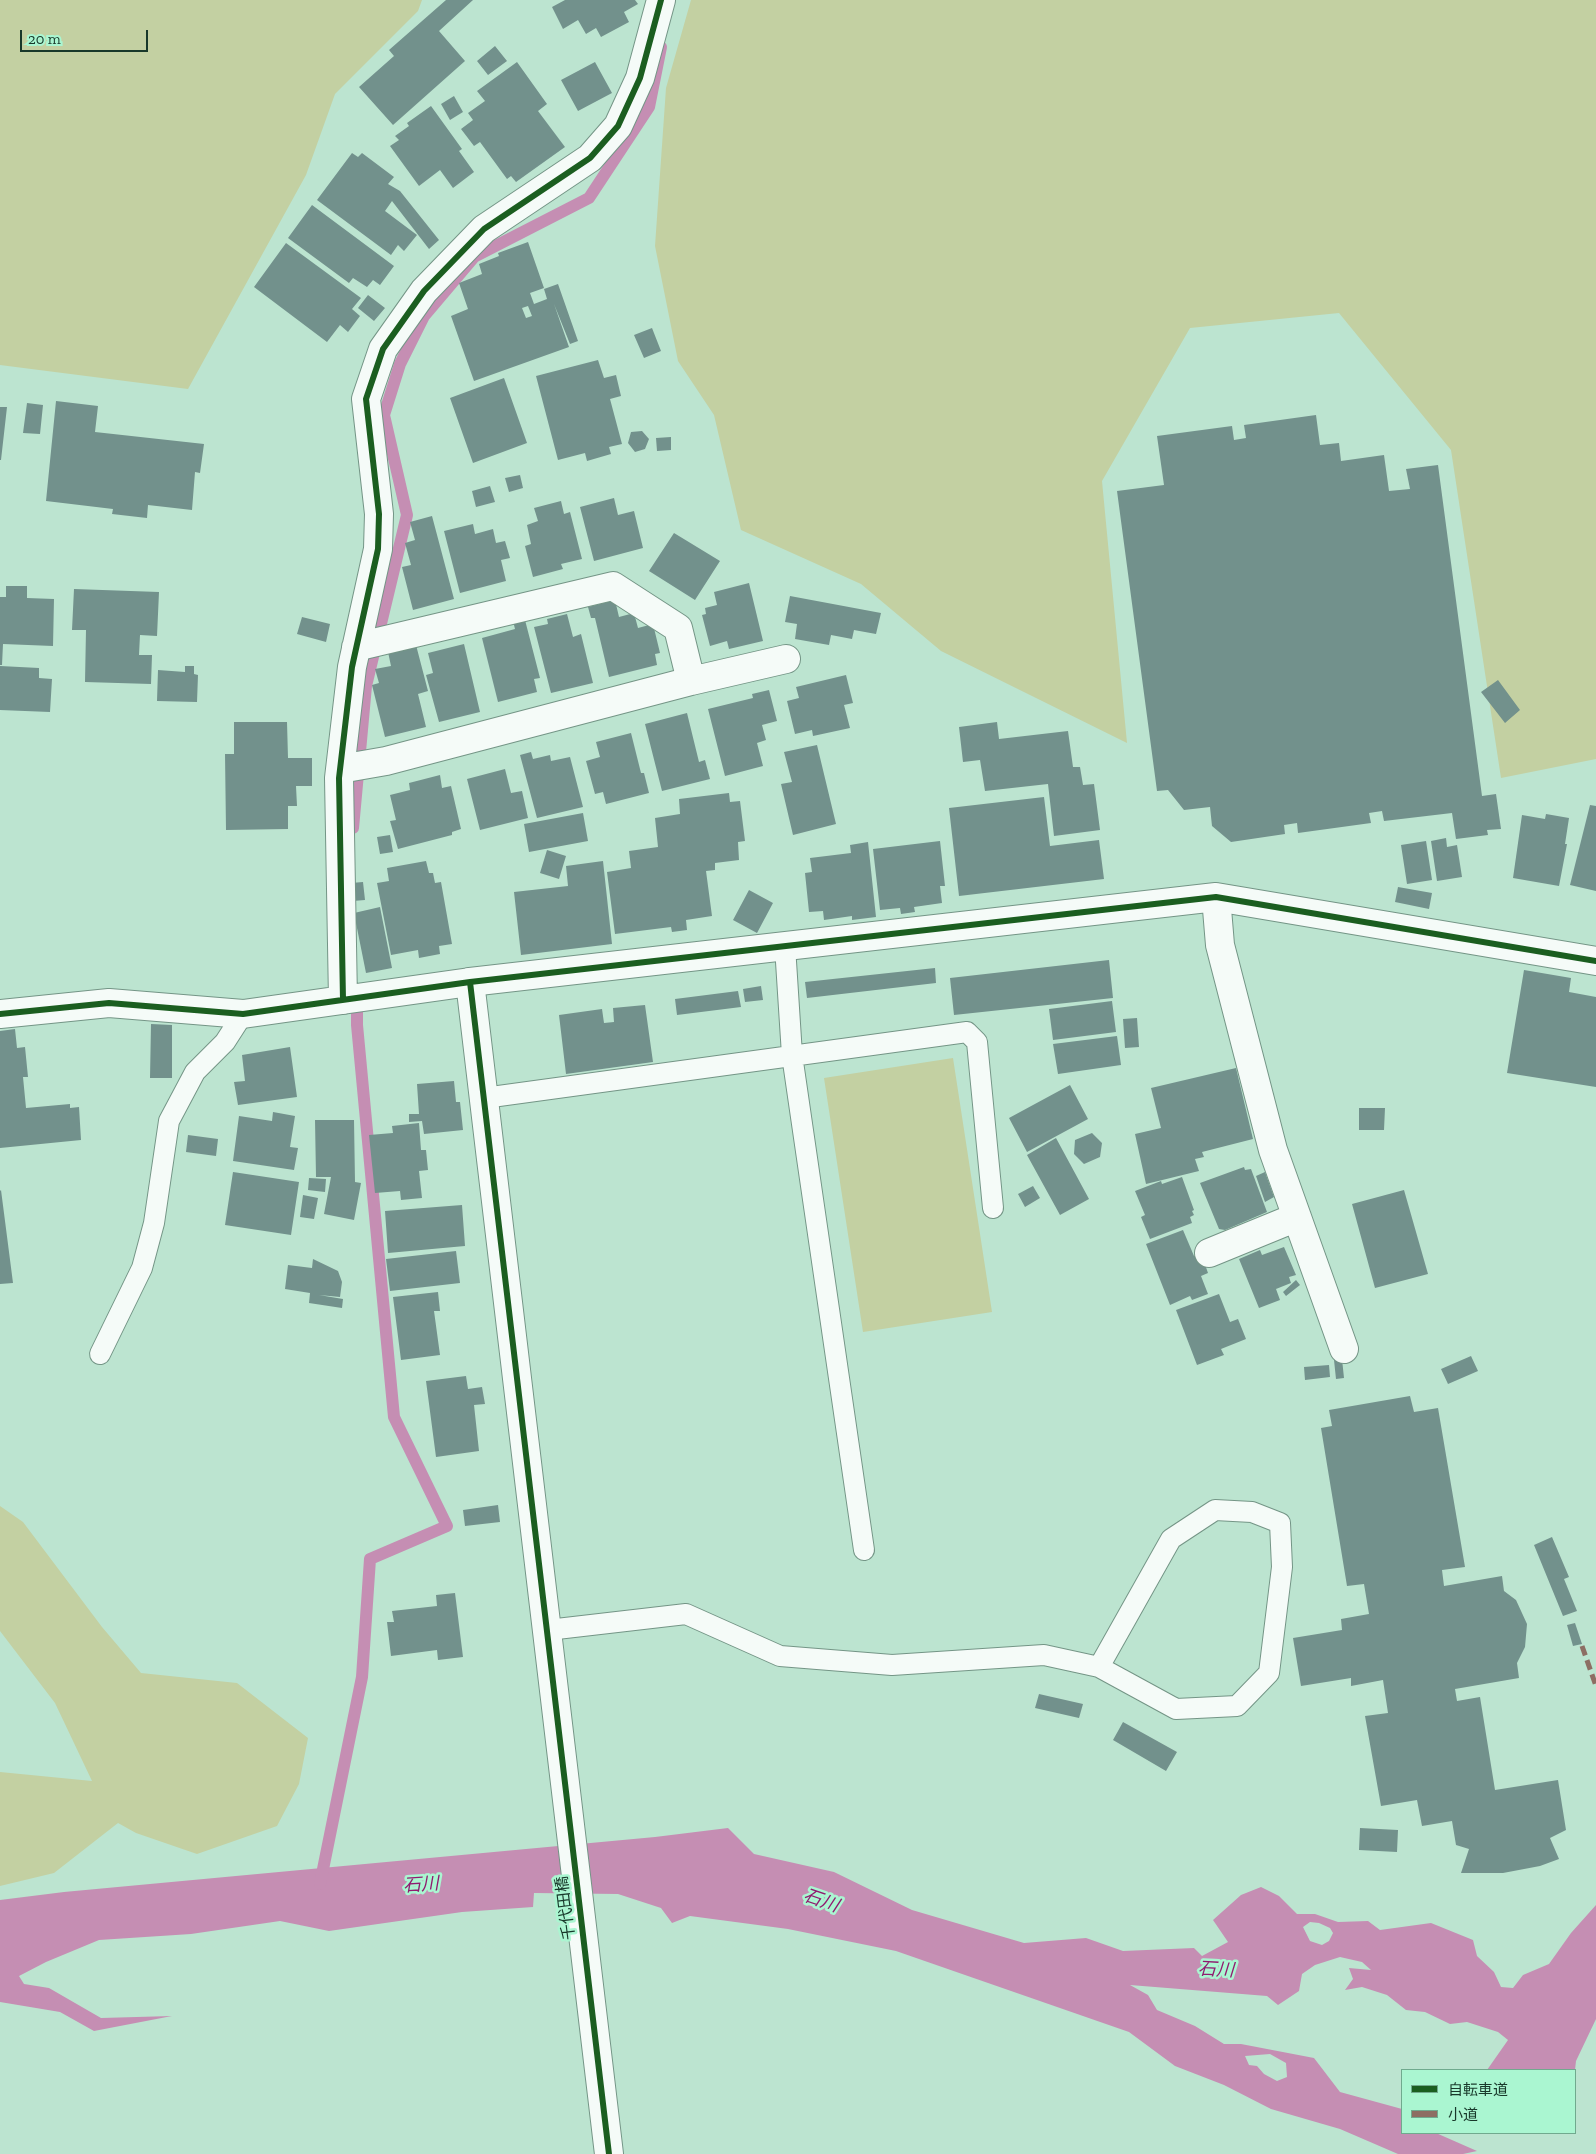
<!DOCTYPE html>
<meta charset="utf-8">
<style>
body{margin:0}
#map{position:relative;width:1596px;height:2154px;overflow:hidden;background:#bce4d0;font-family:"Zilla Slab","Noto Sans JP",serif}
canvas{display:block}
.legend{position:absolute;left:1401px;top:2069px;width:175px;height:65px;box-sizing:border-box;background:#aaf6d1;border:1px solid #70aa8e;margin:0;padding:6px 9px;list-style:none;font-size:15px;color:#18382a}
.legend li{display:flex;align-items:center;gap:10px;height:25px}
.legend b{width:25px;border:1px solid #70aa8e}
.scale{position:absolute;left:20px;top:30px;width:128px;height:22px;box-sizing:border-box;border:2px solid #18382a;border-top:0;padding-left:6px;font-size:15px;line-height:18px;white-space:nowrap;color:#18382a;-webkit-text-stroke:4px #aaf6d1;paint-order:stroke}
</style>
<div id="map">
<canvas width="1596" height="2154"></canvas>
<ul class="legend">
<li><b style="height:6px;background:#1b5e20"></b>自転車道</li>
<li><b style="height:6px;background:#8d6e63"></b>小道</li>
</ul>
<div class="scale">20 m</div>
</div>
<script>
const ctx = document.querySelector('canvas').getContext('2d');
ctx.lineJoin = 'round';
function fill(path, color) {
  ctx.fillStyle = color;
  ctx.fill(path, 'evenodd');
}
function toPath(rows) {
  const path = new Path2D();
  for (const r of rows) {
    path.moveTo(r[0], r[1]);
    for (let i = 2; i < r.length; i += 2) path.lineTo(r[i], r[i + 1]);
  }
  return path;
}
function trace(path, color, width, dash) {
  ctx.strokeStyle = color;
  ctx.lineWidth = width;
  ctx.lineCap = dash ? 'butt' : 'round';
  ctx.setLineDash(dash || []);
  ctx.stroke(path);
}
function label(font, color, halo, rows, align = 'center') {
  ctx.font = font + ' "Zilla Slab","Noto Sans JP",serif';
  ctx.lineWidth = 5;
  ctx.setLineDash([]);
  ctx.textBaseline = 'middle';
  ctx.strokeStyle = halo;
  ctx.fillStyle = color;
  for (const [text, x, y, turn = 0] of rows) {
    ctx.save();
    ctx.translate(x, y);
    ctx.rotate((+turn || 0) * Math.PI / 180);
    ctx.textAlign = isNaN(turn) ? turn : align;
    if (halo) ctx.strokeText(text, 0, 0);
    ctx.fillText(text, 0, 0);
    ctx.restore();
  }
}
fill(toPath([
 [0,0,422,0,418,11,335,94,306,175,188,389,0,365],
 [691,0,1596,0,1596,759,1501,778,1451,450,1339,313,1190,328,1102,481,1127,743,941,651,861,584,741,530,714,415,678,361,655,246,666,88],
 [953,1058,992,1312,863,1332,824,1078],
 [0,1506,23,1522,102,1627,141,1673,237,1683,308,1738,299,1784,277,1826,197,1854,136,1833,118,1823,54,1873,0,1886,0,1772,92,1781,55,1703,0,1631]
]), '#c3d0a2');
fill(toPath([
 [728,1828,754,1854,834,1872,912,1910,1024,1943,1086,1938,1123,1951,1194,1948,1202,1956,1228,1942,1213,1920,1241,1895,1261,1887,1279,1896,1297,1914,1315,1914,1338,1922,1368,1921,1380,1930,1431,1923,1473,1940,1477,1956,1494,1972,1501,1987,1513,1988,1523,1975,1549,1964,1571,1933,1596,1905,1596,2019,1576,2061,1575,2070,1487,2070,1508,2040,1498,2032,1467,2022,1450,2024,1425,2012,1406,2010,1387,1995,1362,1987,1345,1990,1353,1979,1349,1968,1371,1970,1362,1962,1340,1957,1315,1965,1302,1974,1299,1991,1278,2005,1267,1996,1130,1985,1148,1995,1157,2010,1195,2026,1224,2044,1241,2044,1314,2058,1340,2092,1402,2109,1402,2133,1436,2133,1477,2151,1463,2154,1398,2154,1340,2129,1271,2109,1224,2085,1175,2066,1129,2032,896,1951,788,1929,690,1916,672,1923,661,1908,618,1894,534,1893,533,1907,462,1912,329,1931,280,1921,191,1934,99,1940,46,1962,19,1976,24,1984,49,1988,101,2018,172,2016,94,2031,60,2012,0,2002,0,1900,64,1892,655,1837],
 [1310,1922,1319,1923,1330,1928,1333,1933,1329,1941,1322,1945,1310,1941,1303,1927],
 [1270,2054,1286,2063,1287,2077,1277,2081,1264,2074,1257,2066,1249,2065,1245,2056]
]), '#c58eb3');
trace(toPath([
 [353,828,366,686,407,515,384,415,400,364,424,316,474,257,589,198,649,107,661,47],
 [320,1884,362,1677,370,1559,447,1526,394,1417,357,1025,357,995]
]), '#c58eb3', 12);
fill(toPath([
 [446,0,473,0,439,31,465,61,393,125,359,87,394,56,389,50],
 [565,0,635,0,638,4,624,12,629,22,601,37,596,28,586,34,578,20,563,29,552,7],
 [495,46,507,61,488,75,477,61],
 [517,62,547,104,538,111,565,147,516,182,511,176,507,179,480,142,474,146,461,129,473,120,468,113,485,101,477,91],
 [595,62,612,93,578,111,561,80],
 [454,96,463,112,450,120,441,104],
 [431,106,462,149,459,151,474,172,453,188,440,170,419,186,390,146,399,140,395,136,409,126,407,123],
 [352,153,358,157,362,153,394,177,388,184,400,191,439,240,429,249,392,201,385,211,417,235,404,251,398,245,391,255,317,200],
 [312,205,394,266,380,285,373,280,367,287,353,278,349,283,288,238],
 [528,242,544,288,530,293,534,304,547,299,544,289,558,284,578,341,570,344,554,304,569,347,474,381,451,316,468,309,459,283,482,274,479,264,499,256,498,253],
 [528,306,532,316,526,318,522,308],
 [286,243,361,298,352,309,360,316,348,332,340,325,327,342,254,287],
 [368,295,385,308,374,321,358,308],
 [652,328,661,351,644,358,634,335],
 [598,360,604,378,616,375,621,396,610,399,622,444,609,447,611,454,587,461,585,453,558,460,536,376],
 [504,378,527,443,473,463,450,398],
 [56,401,98,406,95,432,204,444,200,473,195,472,192,510,148,505,147,518,112,514,113,509,46,501],
 [27,403,43,405,40,434,23,433],
 [0,407,7,407,1,460,0,460],
 [1316,415,1320,445,1339,443,1341,461,1384,455,1389,491,1410,489,1406,469,1438,465,1482,796,1496,794,1501,829,1487,830,1488,835,1456,839,1452,813,1384,821,1382,811,1369,813,1371,823,1298,833,1297,823,1284,825,1285,834,1231,842,1212,826,1210,807,1184,810,1168,790,1157,791,1117,491,1164,485,1157,436,1232,426,1234,440,1246,438,1244,425],
 [642,431,649,439,645,449,635,452,628,443,631,432],
 [671,437,671,450,657,451,656,438],
 [520,475,523,488,509,492,505,478],
 [490,486,495,502,476,507,472,491],
 [614,498,618,515,634,511,643,548,594,561,580,507],
 [561,501,564,514,570,512,582,559,561,564,563,569,533,577,525,546,531,544,527,525,538,521,534,508],
 [432,516,454,599,413,610,402,567,411,565,405,543,415,540,410,522],
 [473,524,475,534,493,529,496,543,505,541,510,558,501,560,506,581,460,593,444,531],
 [674,533,720,561,695,600,649,571],
 [749,583,763,641,729,649,727,641,710,646,702,615,706,614,705,608,717,605,714,592],
 [6,586,27,586,27,598,54,599,53,646,3,644,2,665,0,665,0,597,6,597],
 [74,589,159,592,157,636,140,635,139,655,152,655,151,684,85,682,86,630,72,630],
 [790,596,881,613,876,634,854,630,852,639,831,635,829,645,795,639,797,624,785,622],
 [615,600,619,617,634,613,638,628,653,624,660,653,655,654,657,665,609,677,595,618,591,618,588,607],
 [567,614,573,637,581,634,593,683,551,693,534,627,548,624,547,619],
 [302,617,330,624,326,642,297,634],
 [525,620,540,678,534,679,537,692,498,702,482,638,515,629,513,621],
 [464,644,480,712,439,722,426,675,433,673,428,653],
 [416,645,428,691,418,694,426,727,385,737,372,685,379,683,375,669,391,666,388,652],
 [0,666,39,668,39,678,52,679,50,712,0,710],
 [185,666,194,666,194,674,198,675,197,702,157,701,158,670,185,672],
 [846,675,853,703,844,705,850,728,813,736,812,730,795,734,787,701,799,698,796,687],
 [1498,680,1520,710,1505,723,1481,692],
 [769,690,777,721,762,725,766,740,757,743,763,766,725,776,708,709,753,698,752,694],
 [687,713,699,762,705,760,710,779,662,791,645,724],
 [234,722,287,722,288,758,312,758,312,786,296,786,297,806,288,806,288,829,226,830,225,754,234,754],
 [997,722,999,739,1068,731,1073,767,1080,767,1083,785,1094,784,1100,830,1054,836,1048,784,985,791,980,760,963,762,959,727],
 [631,733,641,773,644,773,649,793,606,804,603,792,595,794,586,761,600,757,596,742],
 [817,745,836,824,793,835,781,784,792,782,784,752],
 [531,752,533,759,550,755,551,761,570,757,583,807,537,818,520,755],
 [505,769,511,793,522,791,528,818,480,830,467,779],
 [440,775,442,788,451,786,461,829,452,832,452,835,398,849,390,821,396,820,390,795,410,790,409,783],
 [729,793,730,802,740,801,745,841,738,842,739,860,715,863,715,870,706,871,712,916,686,920,687,930,672,932,671,927,615,934,607,872,631,868,629,851,658,847,655,818,680,814,679,799],
 [1044,797,1050,846,1099,840,1104,879,959,896,949,808],
 [1590,805,1596,806,1596,891,1570,885],
 [583,813,588,841,529,852,524,824],
 [1546,814,1569,818,1565,844,1567,844,1559,886,1513,878,1522,815,1545,819],
 [390,835,393,852,380,854,377,837],
 [1446,838,1447,847,1457,845,1462,877,1437,881,1431,841],
 [940,841,945,886,940,886,942,903,914,907,915,912,901,914,900,908,880,910,873,849],
 [1426,841,1432,880,1407,884,1401,845],
 [868,842,876,917,852,920,852,916,824,920,823,911,809,912,805,873,812,872,810,858,851,853,850,845],
 [547,850,566,856,559,879,540,873],
 [426,861,429,873,433,873,435,883,441,882,452,944,439,946,440,954,419,958,418,950,391,955,377,883,389,881,387,868],
 [603,861,612,944,521,955,514,892,568,886,566,866],
 [363,882,365,900,353,901,351,883],
 [1398,887,1432,893,1429,909,1395,902],
 [749,890,773,903,757,933,733,920],
 [380,907,392,968,366,973,354,913],
 [1109,960,1113,998,954,1015,950,978],
 [935,968,936,983,807,998,805,982],
 [1524,970,1571,978,1569,992,1596,997,1596,1087,1507,1073],
 [761,986,763,1000,745,1002,743,989],
 [738,991,741,1007,677,1015,675,999],
 [1112,1001,1116,1032,1053,1040,1049,1009],
 [645,1005,653,1062,566,1074,559,1015,602,1009,604,1023,614,1022,613,1008],
 [1137,1018,1139,1047,1125,1048,1123,1019],
 [151,1024,172,1025,172,1078,150,1078],
 [15,1029,17,1048,25,1047,28,1077,23,1077,26,1108,70,1104,70,1108,79,1107,81,1140,0,1148,0,1031],
 [1117,1036,1121,1065,1058,1074,1053,1044],
 [290,1047,297,1097,238,1105,234,1082,245,1081,242,1055],
 [1236,1068,1253,1139,1202,1152,1204,1157,1195,1159,1199,1171,1146,1184,1135,1134,1161,1128,1151,1088],
 [454,1081,456,1102,460,1102,463,1130,424,1134,422,1121,409,1122,409,1114,419,1114,417,1084],
 [1070,1085,1088,1119,1027,1152,1009,1118],
 [1359,1108,1385,1108,1384,1130,1359,1130],
 [273,1112,295,1116,290,1147,298,1148,294,1170,233,1161,239,1116,272,1121],
 [315,1120,354,1120,355,1182,361,1183,354,1220,324,1214,331,1177,316,1177],
 [419,1123,421,1150,426,1150,428,1170,419,1171,422,1198,401,1200,400,1191,375,1193,369,1135,393,1133,392,1126],
 [1092,1133,1102,1143,1100,1157,1084,1164,1074,1154,1075,1140],
 [188,1135,218,1139,216,1156,186,1152],
 [1056,1138,1089,1199,1060,1215,1027,1155],
 [1244,1167,1245,1170,1251,1169,1267,1212,1225,1230,1219,1229,1200,1183],
 [233,1172,299,1182,291,1235,225,1225],
 [1265,1172,1274,1197,1265,1202,1256,1176],
 [1182,1177,1194,1210,1192,1211,1194,1215,1190,1217,1192,1223,1150,1239,1141,1217,1145,1215,1135,1191,1161,1181,1162,1184],
 [309,1178,326,1179,325,1192,308,1190],
 [1033,1186,1040,1198,1025,1207,1018,1194],
 [1,1190,13,1283,0,1284,0,1191],
 [1404,1190,1428,1274,1375,1288,1352,1204],
 [303,1195,318,1198,314,1219,300,1217],
 [462,1205,465,1246,388,1253,385,1211],
 [1183,1230,1194,1256,1201,1253,1208,1273,1201,1276,1208,1294,1192,1300,1190,1296,1170,1305,1146,1244],
 [1284,1247,1296,1275,1289,1277,1291,1283,1276,1289,1280,1300,1259,1308,1239,1259,1260,1250,1262,1255],
 [456,1251,460,1283,390,1291,386,1259],
 [313,1259,338,1271,342,1282,340,1297,319,1295,343,1299,342,1308,309,1303,310,1293,285,1289,288,1265,312,1268],
 [1296,1280,1300,1285,1286,1296,1283,1292],
 [438,1292,440,1311,434,1311,440,1355,401,1360,393,1297],
 [1219,1294,1230,1322,1238,1319,1246,1339,1221,1349,1224,1355,1197,1365,1176,1310],
 [1471,1356,1478,1371,1448,1384,1441,1369],
 [1342,1359,1344,1378,1336,1379,1334,1360],
 [1329,1365,1330,1377,1305,1380,1304,1367],
 [466,1376,468,1389,482,1387,485,1404,474,1405,479,1451,436,1457,426,1381],
 [1410,1396,1414,1412,1438,1408,1465,1567,1442,1570,1444,1586,1502,1576,1504,1591,1516,1600,1527,1624,1525,1647,1517,1663,1519,1678,1455,1689,1457,1701,1480,1697,1495,1790,1558,1780,1566,1830,1550,1838,1559,1859,1540,1866,1503,1873,1461,1873,1469,1849,1456,1845,1452,1821,1422,1826,1417,1800,1381,1806,1365,1716,1388,1713,1383,1680,1351,1686,1351,1678,1301,1686,1293,1638,1342,1630,1341,1619,1369,1614,1364,1584,1347,1586,1321,1428,1332,1426,1329,1410],
 [498,1505,500,1522,465,1526,463,1510],
 [1552,1537,1569,1577,1564,1579,1577,1611,1563,1616,1534,1545],
 [455,1593,463,1657,438,1660,437,1650,391,1656,387,1622,394,1622,392,1611,437,1606,436,1595],
 [1575,1623,1582,1644,1573,1646,1567,1625],
 [1039,1694,1083,1704,1079,1718,1035,1708],
 [1123,1722,1177,1752,1166,1771,1113,1740],
 [1360,1828,1398,1830,1397,1852,1359,1850]
]), '#72918c');
const service = toPath([
 [785,946,792,1055,864,1550],
 [484,1098,967,1032,977,1042,993,1208],
 [100,1354,142,1268,154,1223,169,1121,195,1072,225,1042,243,1014],
 [548,1630,686,1614,780,1656,892,1665,1044,1655,1099,1667,1176,1709,1237,1706,1269,1673,1282,1567,1280,1523,1252,1512,1215,1510,1171,1539,1099,1667]
]);
const minor = toPath([
 [356,647,613,586,678,628,691,681],
 [340,769,386,761,691,681,786,659],
 [1216,897,1220,945,1273,1150,1344,1349],
 [343,1000,339,778,352,667,378,549,379,514,366,399,383,349,424,291,484,229,590,158,618,126,640,78,661,0],
 [0,1014,109,1003,243,1014,470,982,1216,897,1596,961],
 [1209,1253,1297,1217]
]);
const tertiary = toPath([
 [470,982,609,2154]
]);
trace(service, '#749586', 22);
trace(minor, '#749586', 30);
trace(tertiary, '#749586', 30);
trace(service, '#f5fbf8', 20);
trace(minor, '#f5fbf8', 28);
trace(tertiary, '#f5fbf8', 28);
trace(toPath([
 [1582,1646,1596,1686]
]), '#8d6e63', 5, [10, 5]);
trace(toPath([
 [470,982,609,2154],
 [343,1000,339,778,352,667,378,549,379,514,366,399,383,349,424,291,484,229,590,158,618,126,640,78,661,0],
 [0,1014,109,1003,243,1014,470,982,1216,897,1596,961]
]), '#1b5e20', 6);
label('16px', '#18382a', '#aaf6d1', [
 ["千代田橋",566,1908,-97]
]);
label('italic 18px', '#901b6f', '#aaf6d1', [
 ["石川",421,1885,-4],
 ["石川",821,1901,19],
 ["石川",1216,1970,3]
]);
</script>
